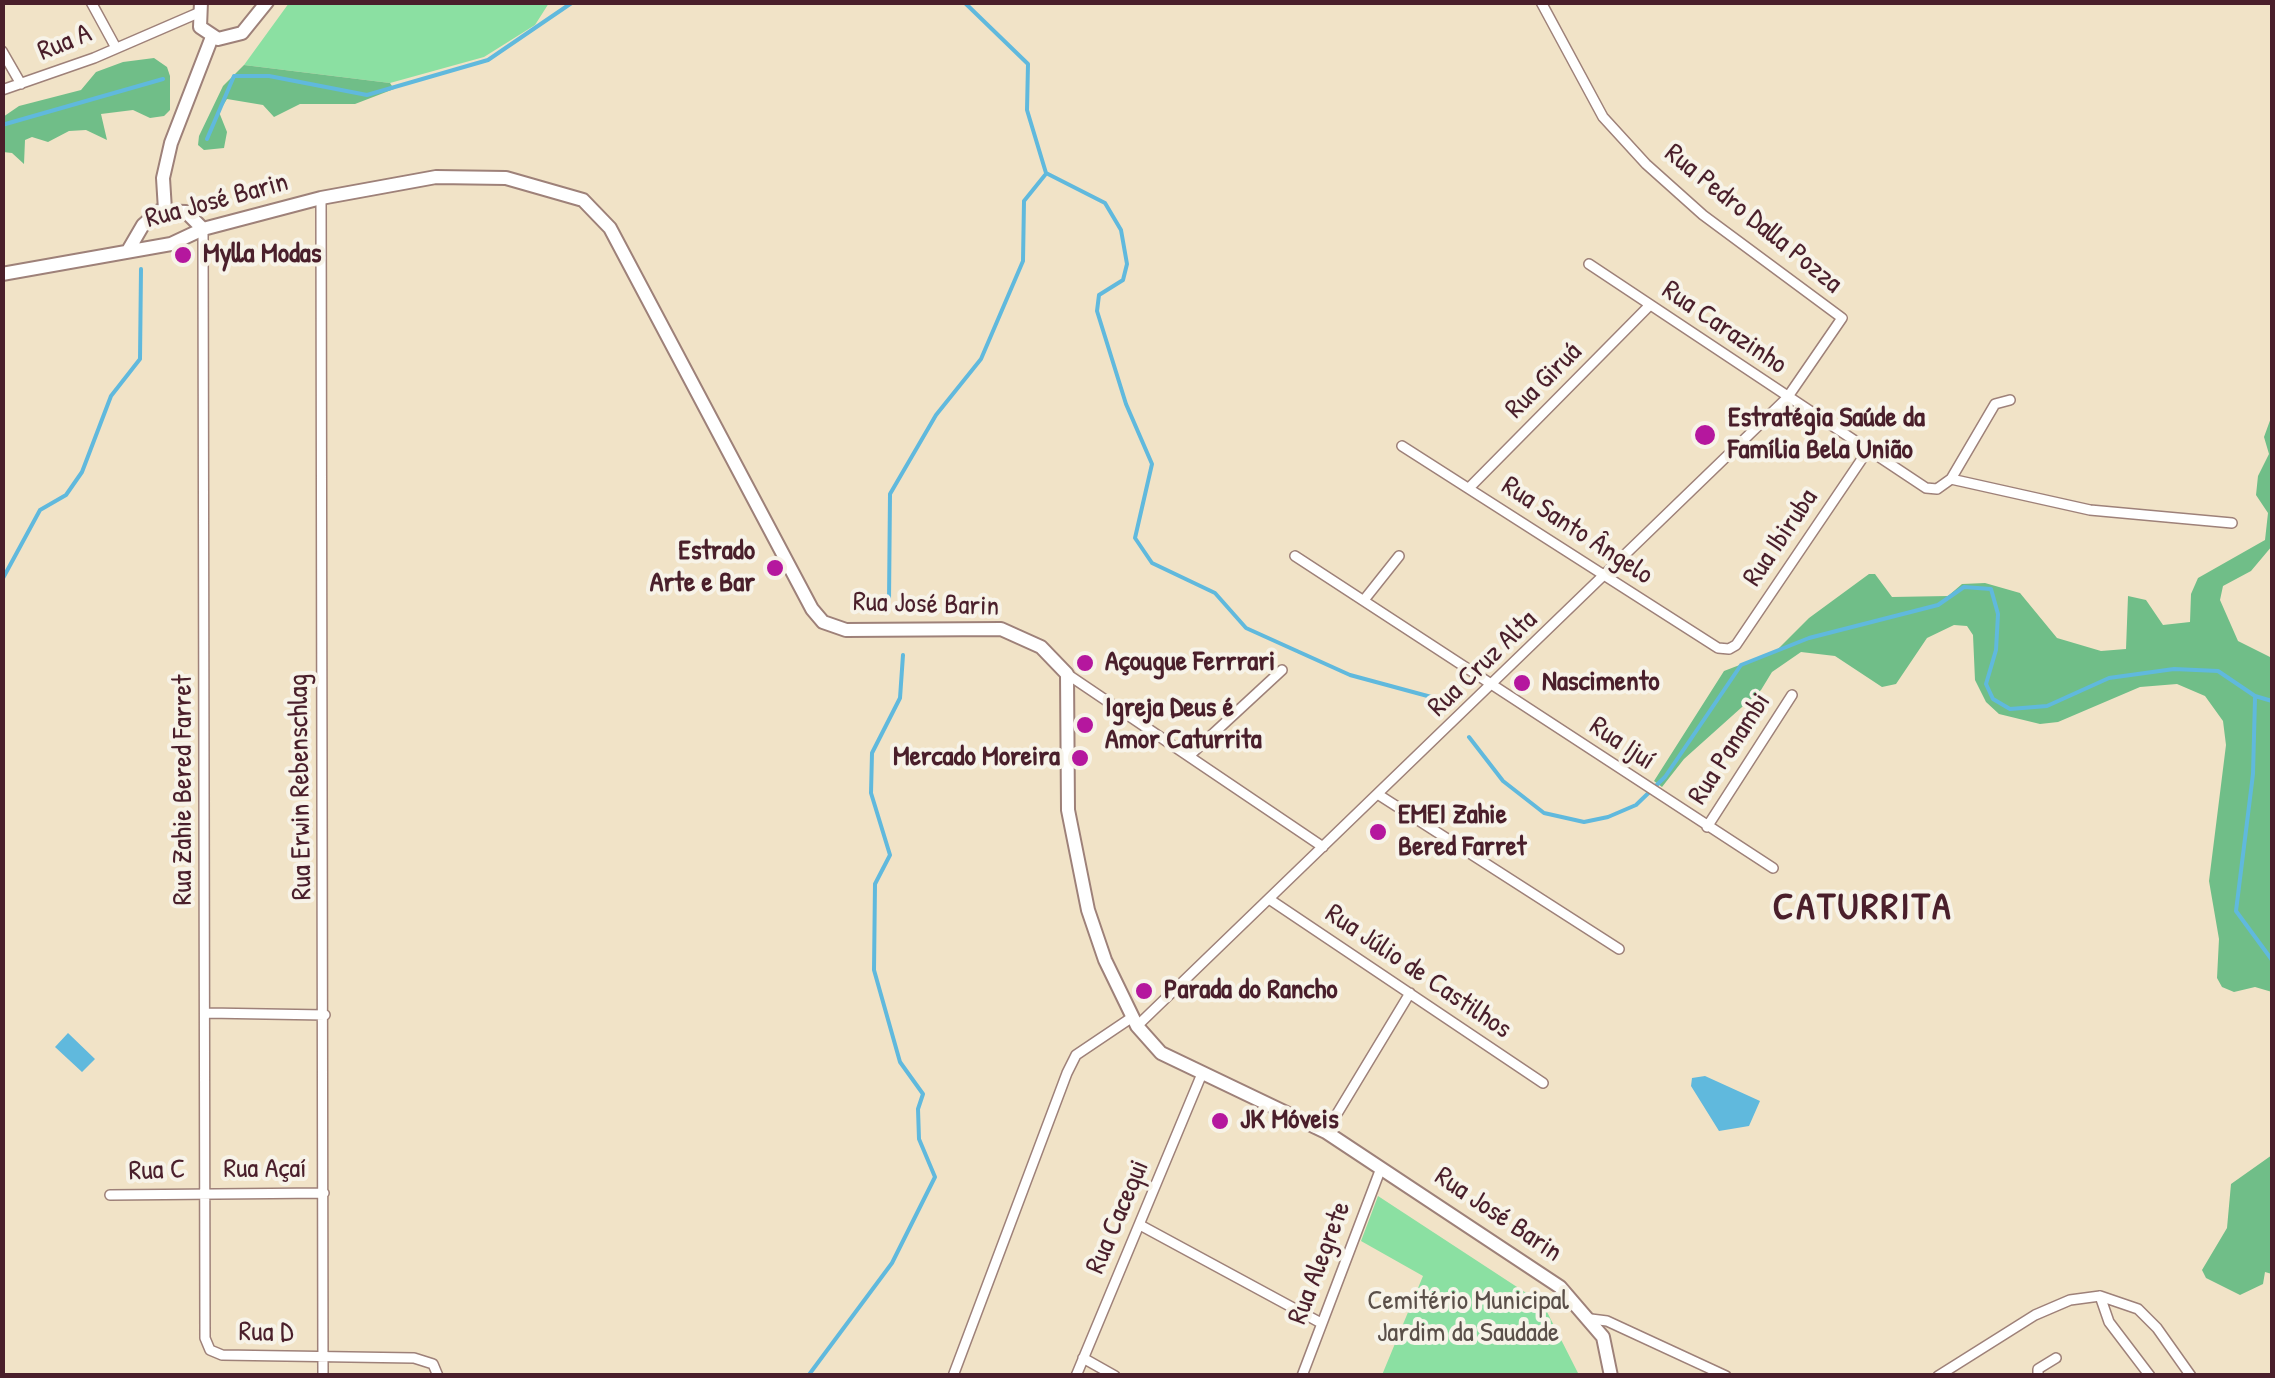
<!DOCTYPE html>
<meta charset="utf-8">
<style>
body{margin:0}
#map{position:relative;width:2275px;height:1378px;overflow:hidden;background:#f1e3c7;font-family:"Patrick Hand",sans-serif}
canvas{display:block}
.frame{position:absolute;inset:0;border:5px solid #4a1f2b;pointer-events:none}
</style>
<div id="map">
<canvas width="2275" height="1378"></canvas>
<div class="frame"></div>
</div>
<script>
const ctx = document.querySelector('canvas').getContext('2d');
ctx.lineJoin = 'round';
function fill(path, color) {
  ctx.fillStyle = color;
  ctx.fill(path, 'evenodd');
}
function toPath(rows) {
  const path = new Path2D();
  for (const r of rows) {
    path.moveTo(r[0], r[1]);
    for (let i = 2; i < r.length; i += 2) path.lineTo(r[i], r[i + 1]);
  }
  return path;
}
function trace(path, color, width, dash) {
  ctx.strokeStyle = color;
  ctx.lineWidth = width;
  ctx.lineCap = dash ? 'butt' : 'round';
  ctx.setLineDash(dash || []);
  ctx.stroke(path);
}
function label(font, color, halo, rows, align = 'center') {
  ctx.font = font + ' "Patrick Hand",sans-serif';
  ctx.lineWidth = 8;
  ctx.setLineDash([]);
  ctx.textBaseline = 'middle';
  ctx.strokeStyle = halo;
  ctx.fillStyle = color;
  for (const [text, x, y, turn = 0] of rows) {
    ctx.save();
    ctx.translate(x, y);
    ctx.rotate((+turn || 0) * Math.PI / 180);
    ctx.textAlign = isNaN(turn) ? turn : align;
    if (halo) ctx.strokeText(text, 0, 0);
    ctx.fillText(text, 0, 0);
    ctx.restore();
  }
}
fill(toPath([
 [289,3,549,3,535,25,484,57,390,83,244,65],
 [1378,1196,1543,1304,1579,1375,1382,1375,1423,1276,1361,1241]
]), '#8be0a2');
fill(toPath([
 [154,58,167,67,170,76,170,110,164,116,150,118,133,110,101,114,107,140,86,130,69,131,48,142,32,137,25,140,24,164,12,153,3,152,3,117,19,106,81,90,96,72,123,62],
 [244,65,390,83,394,89,355,104,300,104,274,117,263,105,227,99,219,112,227,132,224,148,204,150,198,145,199,136,223,86],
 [2272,415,2272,546,2251,571,2223,586,2220,600,2238,641,2272,658,2272,992,2255,987,2234,992,2222,987,2217,978,2219,939,2209,881,2226,745,2223,721,2205,696,2177,684,2140,687,2058,722,2040,724,1999,714,1986,702,1975,680,1973,635,1967,626,1954,625,1927,638,1896,684,1882,687,1835,656,1801,652,1772,672,1761,690,1684,759,1662,787,1654,781,1724,671,1776,651,1809,618,1869,574,1875,574,1892,597,1948,596,1962,584,1985,583,2020,593,2057,638,2101,651,2126,649,2128,596,2146,600,2163,625,2190,622,2191,594,2198,578,2265,540,2268,513,2256,495,2258,476,2269,454,2264,437],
 [2272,1155,2272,1274,2265,1272,2263,1284,2240,1295,2206,1278,2202,1270,2227,1228,2231,1184]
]), '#70be88');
fill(toPath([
 [68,1033,95,1059,82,1072,55,1047],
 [1705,1076,1760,1101,1749,1126,1719,1131,1691,1086,1692,1078]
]), '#60b9dd');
trace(toPath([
 [964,2,1028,64,1027,110,1046,173,1105,203,1121,230,1127,264,1123,280,1099,295,1097,311,1126,404,1152,464,1135,538,1152,563,1215,593,1246,628,1350,675,1435,698],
 [2,125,163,79],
 [207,139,234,76,269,76,367,95,488,60,573,2],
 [2,580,40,510,66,495,82,472,111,396,140,359,141,269],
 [889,601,890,494,936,415,981,359,1023,261,1024,201,1045,175],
 [2255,698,2253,774,2236,911,2272,960],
 [1469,737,1503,781,1544,813,1584,822,1608,817,1636,805,1665,777,1741,665,1809,638,1938,605,1964,587,1991,589,1998,614,1996,650,1986,684,1993,699,2010,709,2047,706,2109,678,2174,669,2218,671,2255,696,2272,701],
 [808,1376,892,1263,935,1177,919,1139,918,1109,923,1094,900,1062,874,970,875,884,890,855,871,793,872,753,900,698,903,655]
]), '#60b9dd', 4);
const street = toPath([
 [91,2,115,46],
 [2,51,21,84],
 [2,90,94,58,198,13],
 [321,198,323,1376],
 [203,229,205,1338,210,1350,222,1355,414,1358,433,1364,438,1376],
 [1589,264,1926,488,1937,489,1951,479,1995,404,2010,400],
 [1402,446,1718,648,1729,649,1736,645,1868,450],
 [1951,479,2090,510,2232,523],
 [1469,488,1650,305],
 [1295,556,1773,868],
 [1364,600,1399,556],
 [1067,674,1323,847],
 [1189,756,1282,670],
 [1379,795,1619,949],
 [1707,827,1792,695],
 [1269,899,1543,1083],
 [207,1013,325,1015],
 [1137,1026,1787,398,1842,318,1703,215,1646,164,1603,117,1541,2],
 [1326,1132,1410,993],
 [110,1195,324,1193],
 [1140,1225,1321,1323],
 [2100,1296,2109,1322,2150,1376],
 [1591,1319,1607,1321,1726,1376],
 [1083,1358,1115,1376],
 [953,1376,1067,1073,1076,1055,1131,1018],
 [1076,1376,1201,1076],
 [1302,1376,1381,1168],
 [1938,1376,2035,1315,2070,1300,2100,1296,2138,1309,2157,1328,2191,1376],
 [2038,1376,2038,1369,2056,1358]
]);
const secondary = toPath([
 [201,2,200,27,218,39,242,33,267,2],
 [165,210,163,178,171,143,212,37],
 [129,249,143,225,159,211,186,212,203,229],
 [2,274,171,244,203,229,321,198,436,177,506,178,583,200,610,228,812,609,823,622,846,630,1001,629,1041,647,1067,674,1068,810,1088,910,1105,960,1137,1026,1161,1053,1326,1132,1560,1287,1603,1337,1611,1376]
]);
trace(street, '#9e8179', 12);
trace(secondary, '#9e8179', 16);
trace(street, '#fff', 9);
trace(secondary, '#fff', 12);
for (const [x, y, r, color] of [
 [183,255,10,"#b5179e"],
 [1705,435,12,"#b5179e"],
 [775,568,10,"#b5179e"],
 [1085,663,10,"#b5179e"],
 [1522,683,10,"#b5179e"],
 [1085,725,10,"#b5179e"],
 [1080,758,10,"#b5179e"],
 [1378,832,10,"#b5179e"],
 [1144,991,10,"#b5179e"],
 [1220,1121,10,"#b5179e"]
]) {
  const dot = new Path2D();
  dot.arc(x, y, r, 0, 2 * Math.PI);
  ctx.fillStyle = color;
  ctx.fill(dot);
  trace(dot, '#f7f3e8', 4);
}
label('28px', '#4a1f2b', '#f7f3e8', [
 ["Rua A",65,43,-22],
 ["Rua José Barin",217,201,-15],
 ["Rua Pedro Dalla Pozza",1753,219,39],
 ["Rua Carazinho",1724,328,34],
 ["Rua Giruá",1544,381,-45],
 ["Rua Santo Ângelo",1577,531,33],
 ["Rua Ibiruba",1781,538,-56],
 ["Rua José Barin",926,605,2],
 ["Rua Cruz Alta",1483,664,-44],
 ["Rua Ijuí",1622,744,34],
 ["Rua Panambi",1730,749,-57],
 ["Rua Erwin Rebenschlag",301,787,-91],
 ["Rua Zahie Bered Farret",184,790,-90],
 ["Rua Júlio de Castilhos",1418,972,34],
 ["Rua Açaí",265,1170],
 ["Rua C",157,1171,-2],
 ["Rua José Barin",1498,1215,34],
 ["Rua Cacequi",1118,1217,-67],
 ["Rua Alegrete",1320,1263,-69],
 ["Rua D",266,1333,1]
]);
label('bold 28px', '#4a1f2b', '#f7f3e8', [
 ["Mylla Modas",203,255],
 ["Estratégia Saúde da",1728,419],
 ["Família Bela União",1728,451],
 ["Estrado",755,552,"right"],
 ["Arte e Bar",755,584,"right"],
 ["Açougue Ferrrari",1105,663],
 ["Nascimento",1542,683],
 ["Igreja Deus é",1105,709],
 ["Amor Caturrita",1105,741],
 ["Mercado Moreira",1060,758,"right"],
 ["EMEI Zahie",1398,816],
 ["Bered Farret",1398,848],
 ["Parada do Rancho",1164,991],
 ["JK Móveis",1240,1121]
], 'left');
label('28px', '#5a4f49', '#f7f3e8', [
 ["Cemitério Municipal",1468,1302],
 ["Jardim da Saudade",1468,1334]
]);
ctx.letterSpacing = '2.5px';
label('bold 38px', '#4a1f2b', '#f7f3e8', [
 ["CATURRITA",1863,909]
]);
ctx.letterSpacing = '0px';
</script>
